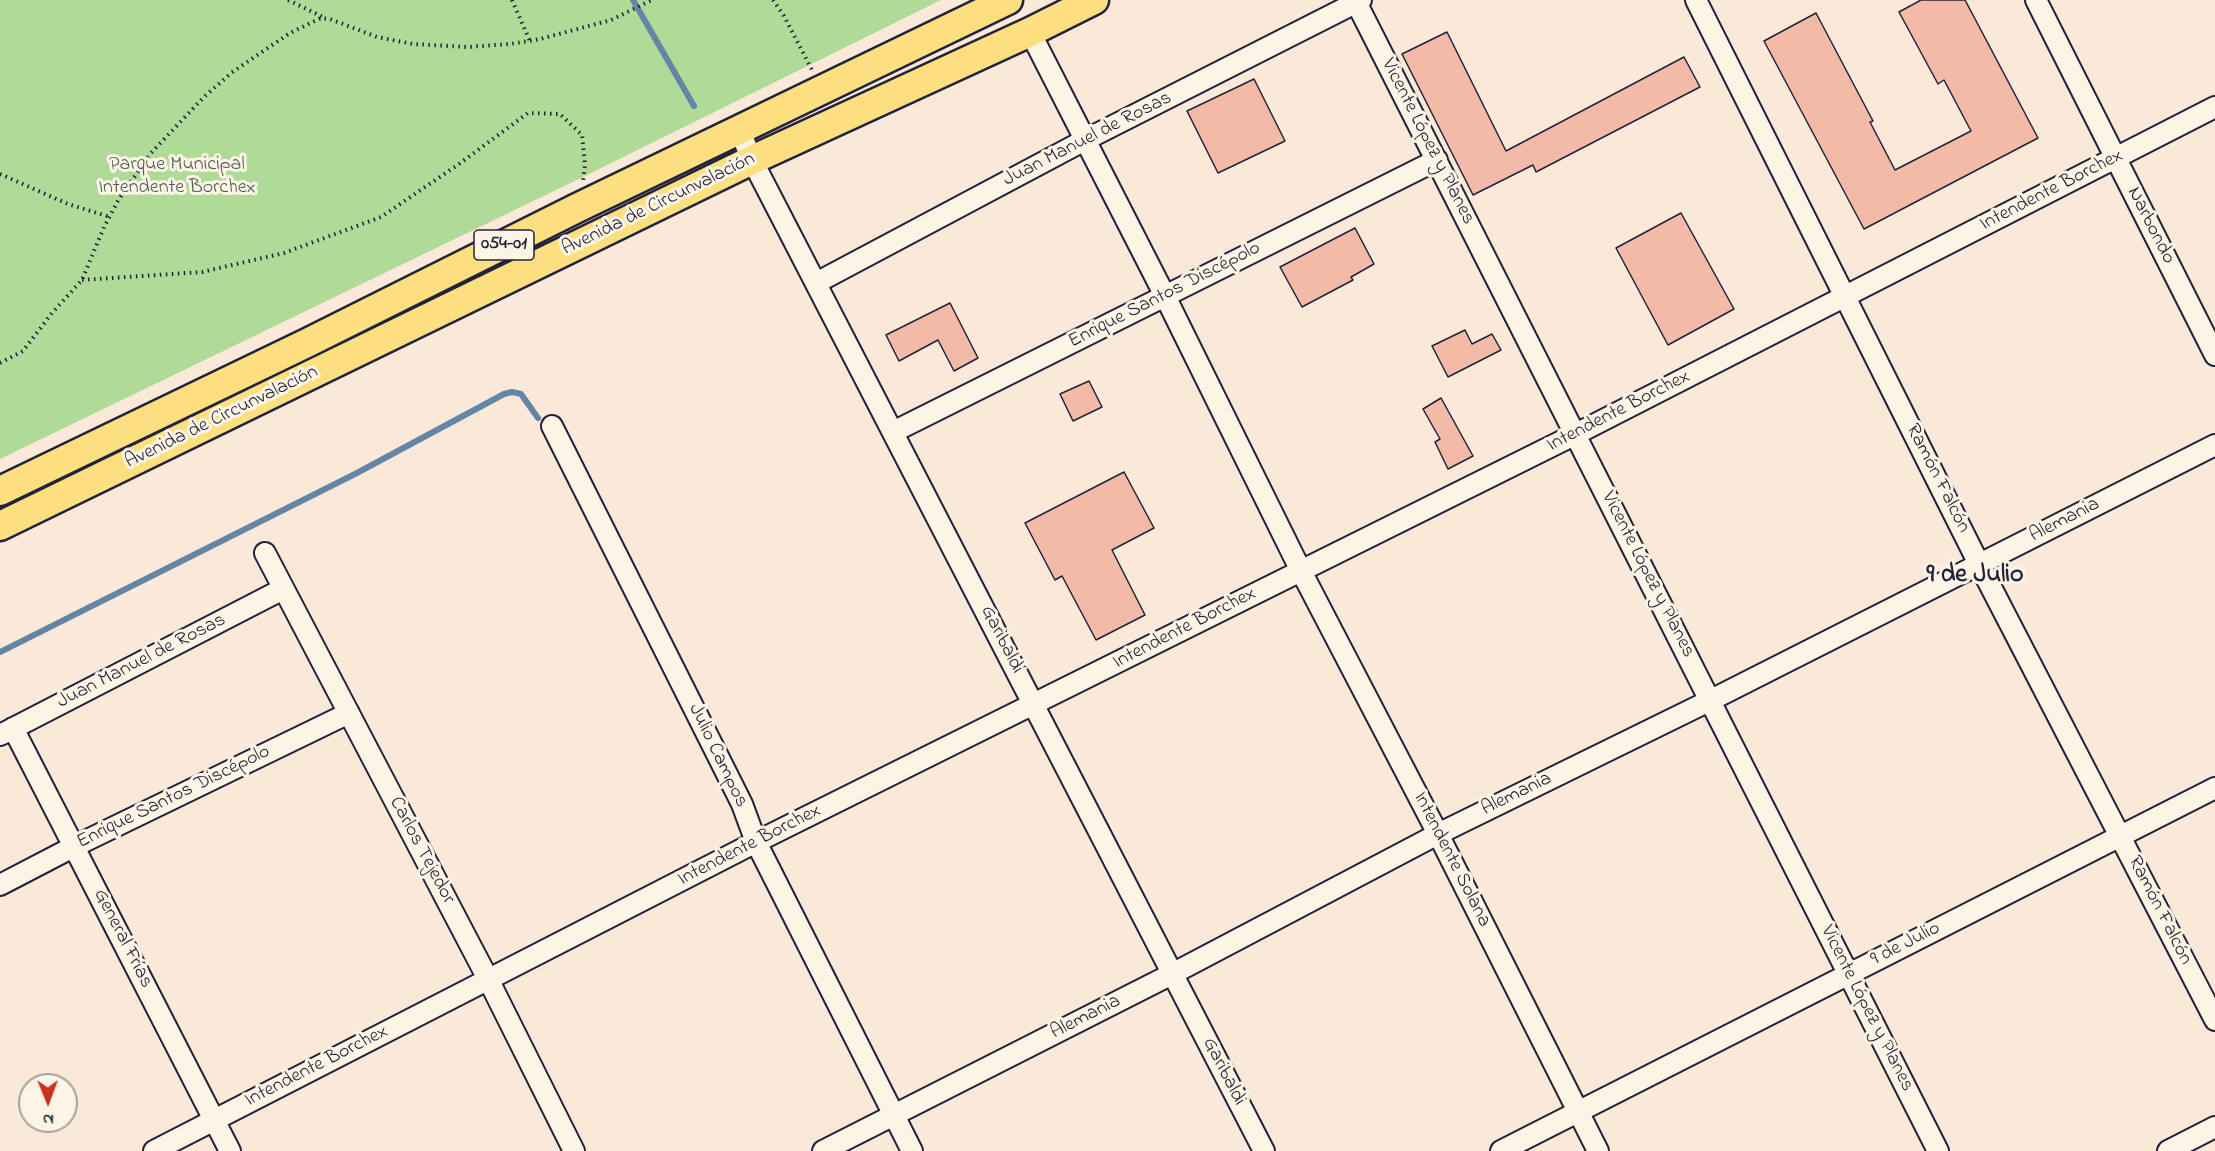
<!DOCTYPE html>
<meta charset="utf-8">
<style>
body{margin:0}
#map{position:relative;width:2215px;height:1151px;overflow:hidden;background:#fae9d9;font-family:"Indie Flower",sans-serif}
canvas{display:block}
.north{position:absolute;left:18px;top:1073px;width:60px;height:60px;box-sizing:border-box;background:#fcf5e5;border:2px solid #a5a1a1;border-radius:50%;rotate:179deg;font-size:16px;font-weight:700;line-height:24px;text-align:center;color:#22223b}
.north::after{content:'';display:block;margin:auto;width:21px;height:27px;background:#c8321e;clip-path:polygon(50% 0,100% 100%,50% 72%,0 100%)}
</style>
<div id="map">
<canvas width="2215" height="1151"></canvas>
<div class="north">N</div>
</div>
<script>
const ctx = document.querySelector('canvas').getContext('2d');
ctx.lineJoin = 'round';
function fill(path, color) {
  ctx.fillStyle = color;
  ctx.fill(path, 'evenodd');
}
function toPath(rows) {
  const path = new Path2D();
  for (const r of rows) {
    path.moveTo(r[0], r[1]);
    for (let i = 2; i < r.length; i += 2) path.lineTo(r[i], r[i + 1]);
  }
  return path;
}
function trace(path, color, width, dash) {
  ctx.strokeStyle = color;
  ctx.lineWidth = width;
  ctx.lineCap = dash ? 'butt' : 'round';
  ctx.setLineDash(dash || []);
  ctx.stroke(path);
}
function label(font, color, halo, rows, align = 'center') {
  ctx.font = font + ' "Indie Flower",sans-serif';
  ctx.lineWidth = 6;
  ctx.setLineDash([]);
  ctx.textBaseline = 'middle';
  ctx.strokeStyle = halo;
  ctx.fillStyle = color;
  for (const [text, x, y, turn = 0] of rows) {
    ctx.save();
    ctx.translate(x, y);
    ctx.rotate((+turn || 0) * Math.PI / 180);
    ctx.textAlign = isNaN(turn) ? turn : align;
    if (halo) ctx.strokeText(text, 0, 0);
    ctx.fillText(text, 0, 0);
    ctx.restore();
  }
}
fill(toPath([
 [0,0,941,0,587,175,0,459]
]), '#afda98');
trace(toPath([
 [633,0,694,106],
 [0,652,355,474,504,394,512,392,521,394,538,418]
]), '#6386a6', 6);
const building = toPath([
 [1921,0,1965,0,2038,138,1864,229,1764,41,1816,13,1873,121,1870,122,1895,170,1971,131,1944,80,1938,84,1899,12,1921,0],
 [1447,32,1506,151,1684,57,1700,87,1536,172,1533,165,1473,195,1402,54,1447,32],
 [1254,79,1285,141,1218,173,1187,111,1254,79],
 [1681,213,1734,309,1668,345,1616,248,1681,213],
 [1355,228,1374,264,1351,277,1353,280,1302,307,1280,267,1355,228],
 [950,303,978,358,954,371,938,340,899,361,886,335,950,303],
 [1465,330,1472,344,1492,334,1501,350,1448,377,1432,346,1465,330],
 [1089,381,1102,407,1073,421,1060,394,1089,381],
 [1441,398,1473,456,1448,469,1435,442,1440,439,1423,409,1441,398],
 [1124,472,1154,528,1112,550,1145,615,1096,640,1062,576,1055,580,1025,523,1124,472]
]);
fill(building, '#f2baa7');
trace(building, '#22223b', 1.5);
const minor = toPath([
 [1355,0,1938,1151],
 [1696,0,1979,564,2215,1020],
 [2036,0,2215,355],
 [1030,32,1165,296,1301,571,1438,834,1598,1151],
 [739,129,752,160,1264,1151],
 [816,283,1085,140,1361,0],
 [552,426,742,804,756,842,912,1151],
 [893,432,1437,160],
 [265,553,488,979,574,1151],
 [13,728,230,1151],
 [0,735,283,589],
 [0,885,75,846,349,713],
 [154,1151,756,842,1576,434,2215,107],
 [823,1151,1172,974,1438,834,1711,700,2215,445],
 [1501,1151,2215,788],
 [2168,1151,2215,1127]
]);
const highway = toPath([
 [0,491,307,343,577,208,1008,0],
 [0,526,752,160,1030,32,1094,0]
]);
trace(minor, '#22223b', 24);
trace(highway, '#22223b', 33);
trace(toPath([
 [288,0,325,18],
 [512,0,530,41],
 [773,0,784,16,812,70],
 [0,174,68,204,110,217],
 [82,280,202,272,284,253,381,217,459,164,528,113,560,114,582,135,585,165,583,181],
 [0,363,23,351,52,313,82,280,104,227,119,199,151,153,204,97,231,73,290,33,321,18,330,19,377,37,413,44,467,47,510,44,540,39,611,20,652,0]
]), '#22223b', 4, [1.5, 4.5]);
trace(minor, '#fcf5e5', 20);
trace(highway, '#fce080', 28);
for (const [x, y, w] of [
 [504,245,60]
]) {
  const box = new Path2D();
  box.roundRect(x - w / 2, y - 15, w, 30, 4.5);
  ctx.fillStyle = '#fcf5e5';
  ctx.fill(box);
  trace(box, '#22223b', 1.5);
}
label('bold 18px', '#22223b', null, [
 ["054-01",504,245]
]);
label('20px', '#22223b', '#fcf5e5', [
 ["Juan Manuel de Rosas",1088,140,-27],
 ["Vicente López y Planes",1427,142,63],
 ["Intendente Borchex",2052,191,-27],
 ["Avenida de Circunvalación",659,205,-26],
 ["Narbondo",2150,226,63],
 ["Enrique Santos Discépolo",1165,296,-27],
 ["Intendente Borchex",1619,412,-27],
 ["Avenida de Circunvalación",222,418,-26],
 ["Ramón Falcón",1937,479,63],
 ["Alemania",2065,521,-27],
 ["Vicente López y Planes",1647,575,63],
 ["Intendente Borchex",1185,629,-27],
 ["Garibaldi",1001,640,63],
 ["Juan Manuel de Rosas",142,662,-27],
 ["Julio Campos",717,756,64],
 ["Alemania",1517,795,-26],
 ["Enrique Santos Discépolo",174,798,-26],
 ["Intendente Borchex",750,846,-27],
 ["Carlos Tejedor",421,851,62],
 ["Intendente Solana",1451,860,63],
 ["Ramón Falcón",2159,911,63],
 ["General Frías",122,939,63],
 ["9 de Julio",1906,945,-27],
 ["Vicente López y Planes",1866,1009,63],
 ["Alemania",1086,1018,-27],
 ["Intendente Borchex",317,1067,-27],
 ["Garibaldi",1223,1072,63]
]);
label('20px', '#4c5957', '#fcf5e5', [
 ["Parque Municipal",177,166],
 ["Intendente Borchex",177,189]
]);
label('bold 26px', '#22223b', '#fcf5e5', [
 ["9 de Julio",1975,577]
]);
</script>
